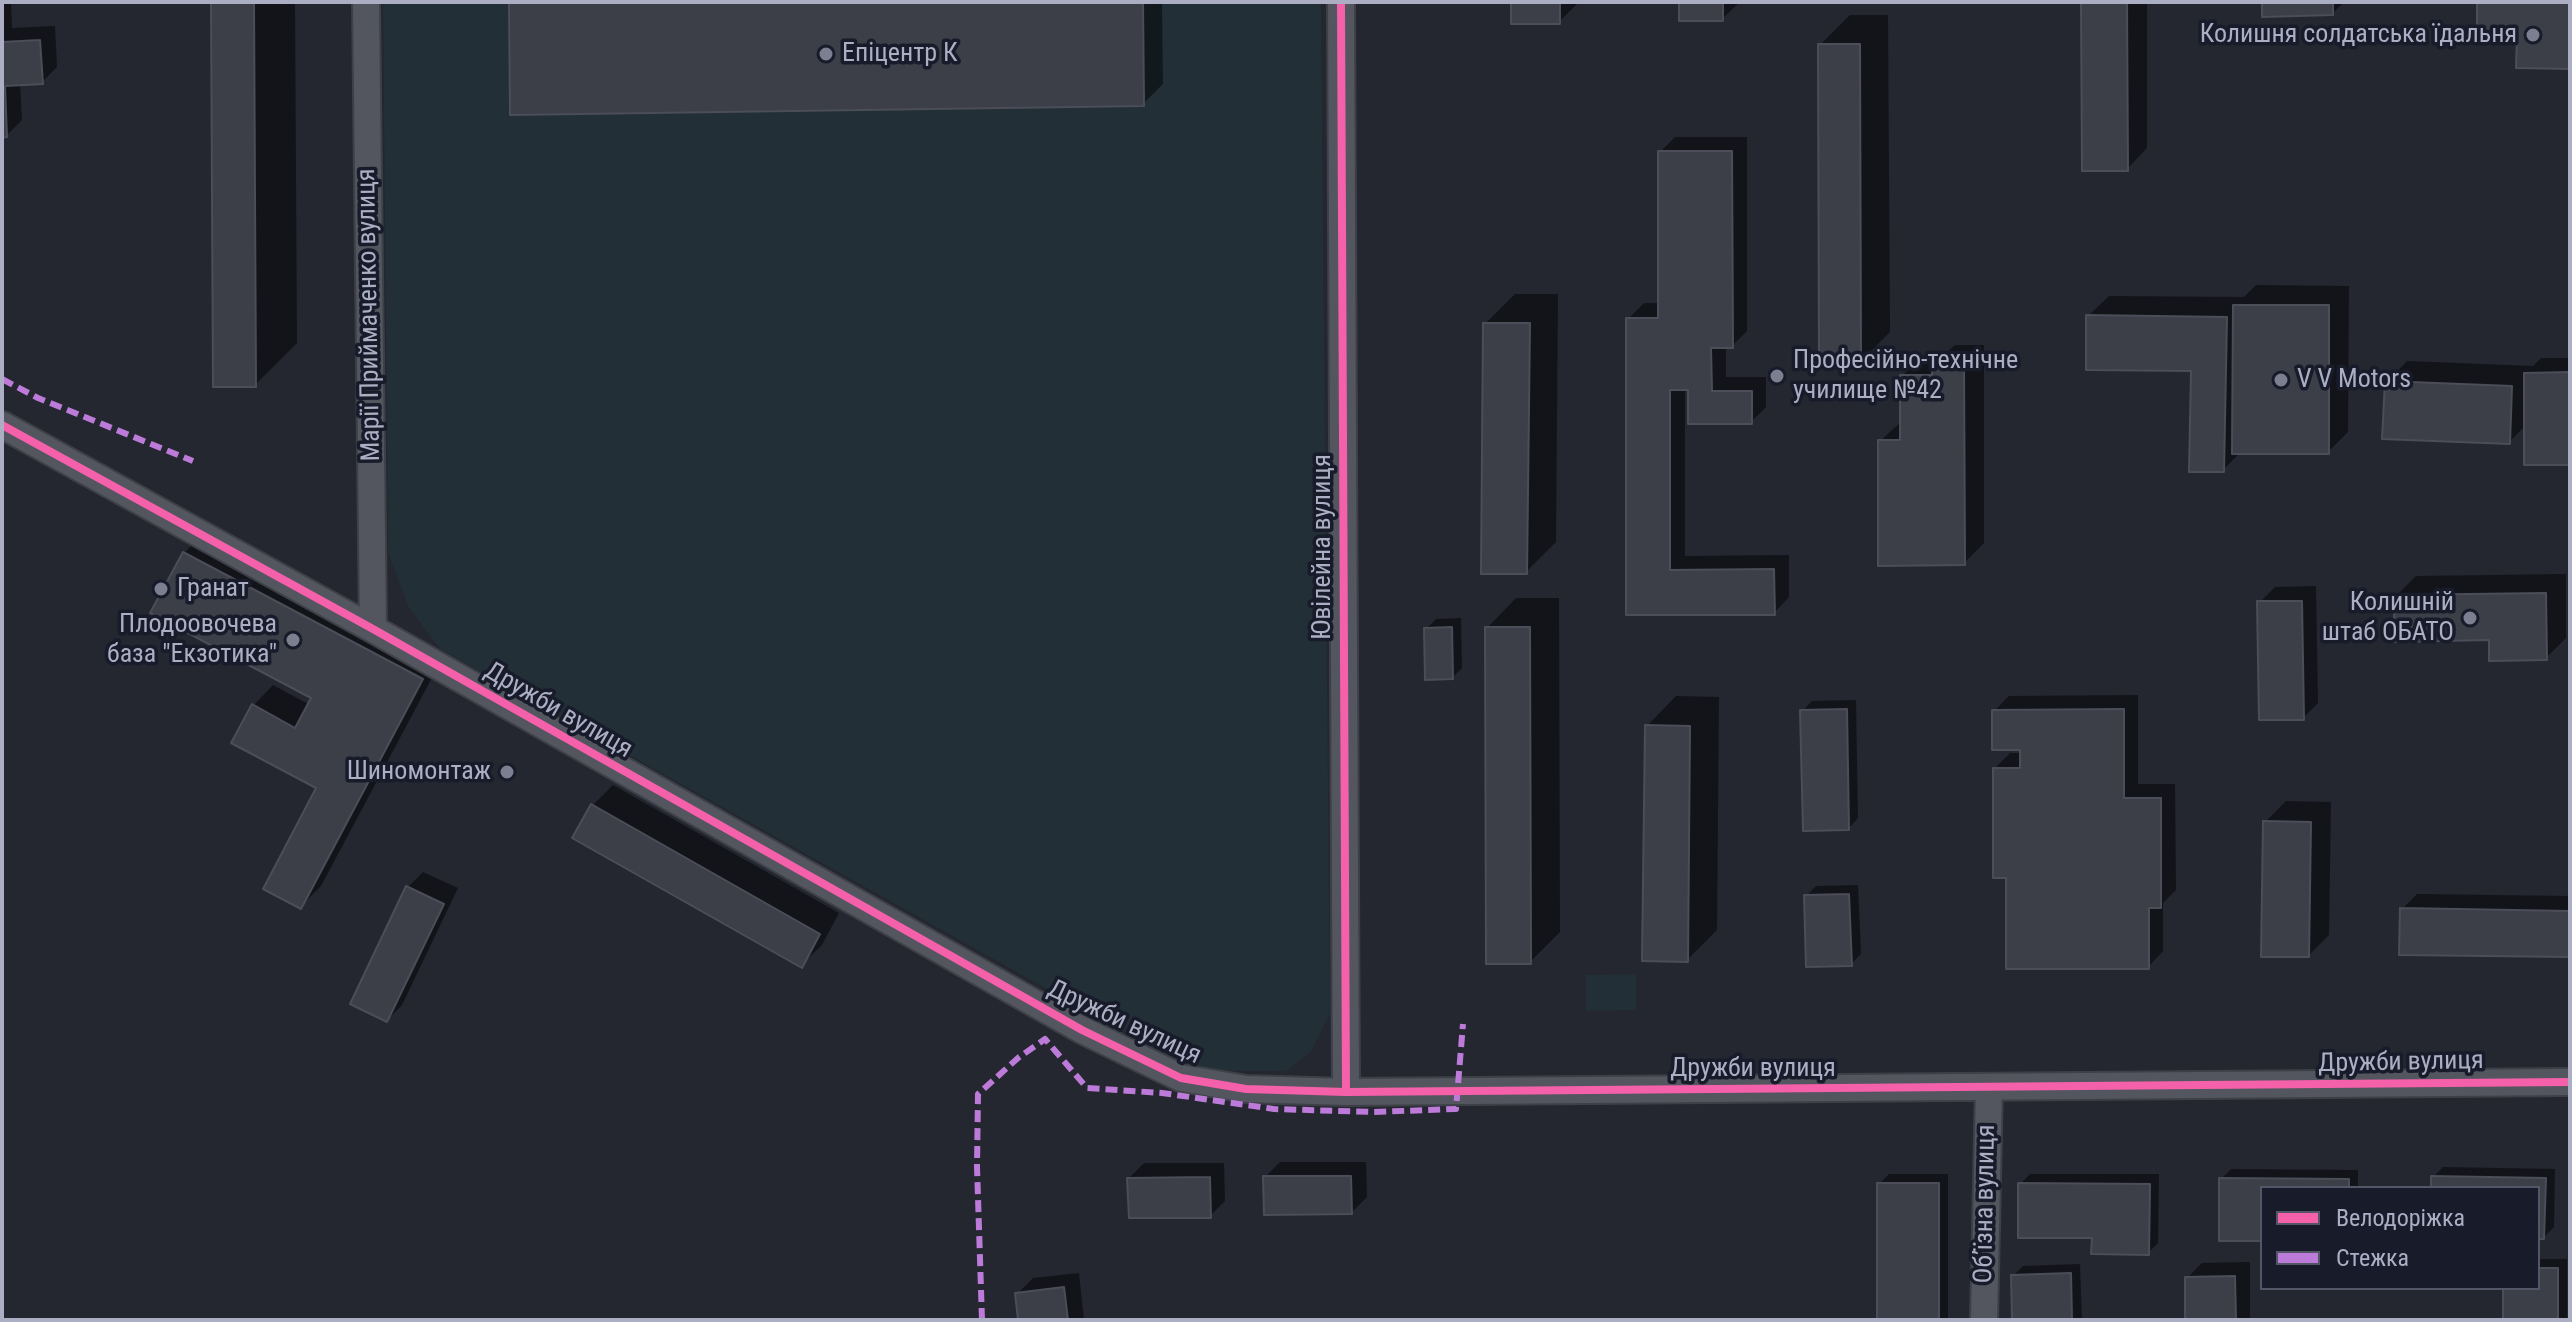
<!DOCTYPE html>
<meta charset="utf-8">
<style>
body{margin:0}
#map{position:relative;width:2572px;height:1322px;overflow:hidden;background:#242630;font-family:"Roboto Condensed",sans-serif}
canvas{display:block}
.frame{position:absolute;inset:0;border:4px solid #acafc3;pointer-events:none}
.legend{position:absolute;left:2260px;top:1186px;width:280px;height:104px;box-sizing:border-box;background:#181b2a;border:2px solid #535667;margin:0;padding:10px 14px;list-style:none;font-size:24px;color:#acafc3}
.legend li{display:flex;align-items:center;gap:16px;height:40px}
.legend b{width:40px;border:2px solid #535667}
</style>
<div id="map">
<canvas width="2572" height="1322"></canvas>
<div class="frame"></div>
<ul class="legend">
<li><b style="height:10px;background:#f560ab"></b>Велодоріжка</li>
<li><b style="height:10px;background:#bd7bd9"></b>Стежка</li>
</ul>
</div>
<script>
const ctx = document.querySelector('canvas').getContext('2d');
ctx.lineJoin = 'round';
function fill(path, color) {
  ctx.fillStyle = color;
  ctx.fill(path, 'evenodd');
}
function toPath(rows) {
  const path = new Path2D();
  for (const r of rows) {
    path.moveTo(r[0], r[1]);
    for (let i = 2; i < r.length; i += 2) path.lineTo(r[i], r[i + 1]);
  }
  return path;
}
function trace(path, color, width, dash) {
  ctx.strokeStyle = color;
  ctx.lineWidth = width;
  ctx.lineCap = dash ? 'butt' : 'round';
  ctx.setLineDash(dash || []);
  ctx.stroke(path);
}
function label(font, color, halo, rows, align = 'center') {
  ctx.font = font + ' "Roboto Condensed",sans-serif';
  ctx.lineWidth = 7;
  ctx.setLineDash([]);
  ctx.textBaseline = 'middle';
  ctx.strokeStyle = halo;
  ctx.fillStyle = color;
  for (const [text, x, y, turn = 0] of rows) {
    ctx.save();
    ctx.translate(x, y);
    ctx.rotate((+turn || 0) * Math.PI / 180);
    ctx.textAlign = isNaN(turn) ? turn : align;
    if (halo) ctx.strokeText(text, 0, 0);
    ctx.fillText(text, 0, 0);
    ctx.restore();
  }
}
fill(toPath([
 [383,2,1321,2,1330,1013,1311,1052,1286,1071,1213,1071,1156,1050,440,649,408,606,388,552],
 [1636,974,1636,1010,1586,1011,1586,975]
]), '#222f36');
fill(toPath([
 [2,2,11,2,12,28,55,26,57,67,42,82,20,83,22,120,7,135,2,136],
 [213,2,295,2,297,343,255,385],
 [511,2,1162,2,1163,84,1143,104],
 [1513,2,1579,2,1559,22],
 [1681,2,1740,2,1722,19],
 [2083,2,2147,2,2147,148,2127,169],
 [2264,2,2344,2,2333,13],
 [1850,15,1888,15,1890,332,1860,362,1820,45],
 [1675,137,1747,137,1747,331,1732,346,1726,346,1726,377,1766,377,1766,407,1751,422,1690,388,1685,388,1685,556,1789,555,1789,597,1774,613,1628,613,1628,319,1644,303,1660,303,1660,152],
 [2256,285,2349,286,2348,432,2328,452,2241,452,2223,470,2193,369,2088,316,2109,296,2244,297],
 [1515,294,1558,294,1556,542,1526,572,1485,324],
 [1955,345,1984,345,1984,543,1964,563,1880,441,1902,421,1902,376,1922,356,1944,355],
 [2541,358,2570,358,2570,462,2526,425,2509,442,2387,382,2407,361,2533,366],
 [204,533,442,659,321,886,301,906,319,787,253,706,273,685,310,705,314,697,184,553],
 [2566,574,2566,638,2546,658,2491,638,2396,596,2416,576],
 [2316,586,2318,703,2303,718,2260,602,2275,587],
 [1516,598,1559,598,1560,932,1530,962,1487,628],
 [1461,618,1462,668,1452,678,1426,629,1436,619],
 [2138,695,2138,784,2175,784,2176,890,2163,903,2163,951,2148,967,2008,876,1995,768,2010,753,2022,753,1994,711,2009,696],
 [1676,696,1719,697,1717,930,1687,960,1647,726],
 [1856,700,1858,818,1849,828,1802,711,1812,701],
 [613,785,839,913,822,945,801,965,593,805],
 [2286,801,2331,802,2329,935,2309,955,2265,822],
 [423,872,458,888,402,1005,387,1020,352,1004,408,887],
 [1858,885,1861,954,1851,964,1806,896,1816,886],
 [2417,894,2570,896,2570,955,2402,909],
 [1280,1162,1366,1162,1367,1197,1352,1212,1265,1177],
 [1144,1163,1224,1163,1225,1201,1210,1216,1129,1178],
 [2443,1167,2555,1169,2554,1227,2544,1237,2538,1237,2538,1188,2433,1188,2433,1177],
 [2231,1169,2358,1170,2358,1188,2262,1188,2262,1239,2221,1179],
 [1889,1174,1948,1174,1948,1320,1879,1320,1879,1184],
 [2030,1174,2159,1174,2158,1243,2148,1253,2094,1236,2020,1184],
 [2538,1259,2567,1259,2567,1320,2505,1320,2505,1288,2538,1288],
 [2250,1262,2250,1320,2187,1320,2187,1278,2202,1263],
 [2080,1264,2082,1320,2014,1320,2013,1276,2023,1266],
 [1079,1273,1084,1320,1020,1320,1018,1293,1033,1278]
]), '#0007');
const building = toPath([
 [211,2,254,2,256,387,213,387,211,2],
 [509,2,1143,2,1144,106,510,115,509,2],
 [1511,2,1560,2,1560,24,1511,24,1511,2],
 [1679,2,1723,2,1723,21,1679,21,1679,2],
 [2081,2,2127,2,2128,171,2082,171,2081,2],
 [2262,2,2333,2,2333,15,2262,17,2262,2],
 [2477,2,2570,2,2570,69,2516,68,2517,36,2477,35,2477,2],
 [40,40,43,84,5,86,7,137,2,138,2,42,40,40],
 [1818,44,1860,44,1861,364,1819,364,1818,44],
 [1658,151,1732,151,1733,348,1711,348,1712,391,1752,391,1752,424,1688,424,1688,390,1670,390,1670,570,1774,569,1775,615,1626,615,1626,318,1658,318,1658,151],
 [2233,305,2329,305,2329,454,2232,454,2233,305],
 [2086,315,2227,317,2224,472,2189,472,2191,371,2086,370,2086,315],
 [1483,323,1530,323,1527,574,1481,574,1483,323],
 [1964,364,1965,565,1878,566,1878,440,1900,440,1900,375,1932,375,1932,365,1964,364],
 [2570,372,2570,465,2524,465,2524,373,2570,372],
 [2385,381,2512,386,2510,444,2382,439,2385,381],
 [183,552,423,679,301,909,263,889,316,788,231,743,252,704,295,728,311,698,150,613,183,552],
 [2546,593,2547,660,2489,661,2489,640,2394,642,2394,595,2546,593],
 [2257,601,2302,601,2304,720,2259,720,2257,601],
 [1452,627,1453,679,1425,680,1424,628,1452,627],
 [1485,627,1530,627,1531,964,1486,964,1485,627],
 [1847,709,1849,830,1803,831,1800,710,1847,709],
 [2124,709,2124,798,2161,798,2161,908,2149,908,2149,969,2006,969,2006,878,1993,878,1993,768,2020,768,2020,750,1992,750,1992,710,2124,709],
 [1645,725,1690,726,1688,962,1642,961,1645,725],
 [591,804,820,934,802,968,572,838,591,804],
 [2263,821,2311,822,2309,957,2261,957,2263,821],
 [406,886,444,904,387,1022,350,1004,406,886],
 [1849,894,1852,966,1806,967,1804,895,1849,894],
 [2400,908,2570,911,2570,957,2399,955,2400,908],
 [1263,1176,1351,1176,1352,1214,1264,1215,1263,1176],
 [2431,1176,2546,1178,2544,1239,2538,1239,2538,1188,2431,1188,2431,1176],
 [1210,1177,1211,1218,1129,1218,1127,1178,1210,1177],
 [2219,1178,2349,1179,2349,1188,2262,1188,2262,1241,2219,1241,2219,1178],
 [1877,1183,1939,1183,1939,1320,1877,1320,1877,1183],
 [2018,1183,2150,1184,2149,1255,2091,1254,2092,1238,2018,1238,2018,1183],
 [2538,1268,2558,1268,2558,1320,2503,1320,2503,1288,2538,1288,2538,1268],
 [2071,1273,2072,1320,2012,1320,2011,1275,2071,1273],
 [2235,1276,2236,1320,2185,1320,2185,1277,2235,1276],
 [1064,1287,1068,1320,1018,1320,1015,1293,1064,1287]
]);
fill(building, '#3c3e48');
trace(building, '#4b4d58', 2);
const minor = toPath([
 [366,2,373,629],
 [1341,2,1346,1092],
 [2,425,373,629,1082,1030,1181,1078,1246,1089,1346,1092,2570,1082],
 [1984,1320,1989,1087]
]);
trace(minor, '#3e4047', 30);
trace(minor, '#53555f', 26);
trace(toPath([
 [2,379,38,398,193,461],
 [982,1320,977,1167,978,1094,1018,1058,1045,1039,1087,1088,1162,1093,1274,1109,1373,1112,1456,1109,1463,1024]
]), '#bd7bd9', 6, [12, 6]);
trace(toPath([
 [1341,2,1346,1092],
 [2,425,373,629,1082,1030,1181,1078,1246,1089,1346,1092,2570,1082]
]), '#f560ab', 8);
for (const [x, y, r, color] of [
 [2533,35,8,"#7c7f90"],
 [826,54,8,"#7c7f90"],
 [1777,376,8,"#7c7f90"],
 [2281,380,8,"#7c7f90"],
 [161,589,8,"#7c7f90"],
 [2470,618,8,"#7c7f90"],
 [293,640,8,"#7c7f90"],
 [507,772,8,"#7c7f90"]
]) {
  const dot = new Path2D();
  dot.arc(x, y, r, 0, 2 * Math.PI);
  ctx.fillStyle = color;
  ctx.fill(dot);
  trace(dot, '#181b2a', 3);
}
label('26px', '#acafc3', '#181b2a', [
 ["Колишня солдатська їдальня",2517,35],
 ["Епіцентр К",842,54,"left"],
 ["Професійно-технічне",1793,361,"left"],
 ["училище №42",1793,391,"left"],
 ["V V Motors",2297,380,"left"],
 ["Гранат",177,589,"left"],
 ["Колишній",2454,603],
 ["штаб ОБАТО",2454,633],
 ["Плодоовочева",277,625],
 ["база \"Екзотика\"",277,655],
 ["Шиномонтаж",491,772]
], 'right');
label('26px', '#acafc3', '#181b2a', [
 ["Марії Приймаченко вулиця",370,315,-91],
 ["Ювілейна вулиця",1323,547,-90],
 ["Дружби вулиця",558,711,30],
 ["Дружби вулиця",1124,1023,25],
 ["Дружби вулиця",2401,1063,-1],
 ["Дружби вулиця",1753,1069],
 ["Об’їзна вулиця",1986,1204,-89]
]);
</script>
